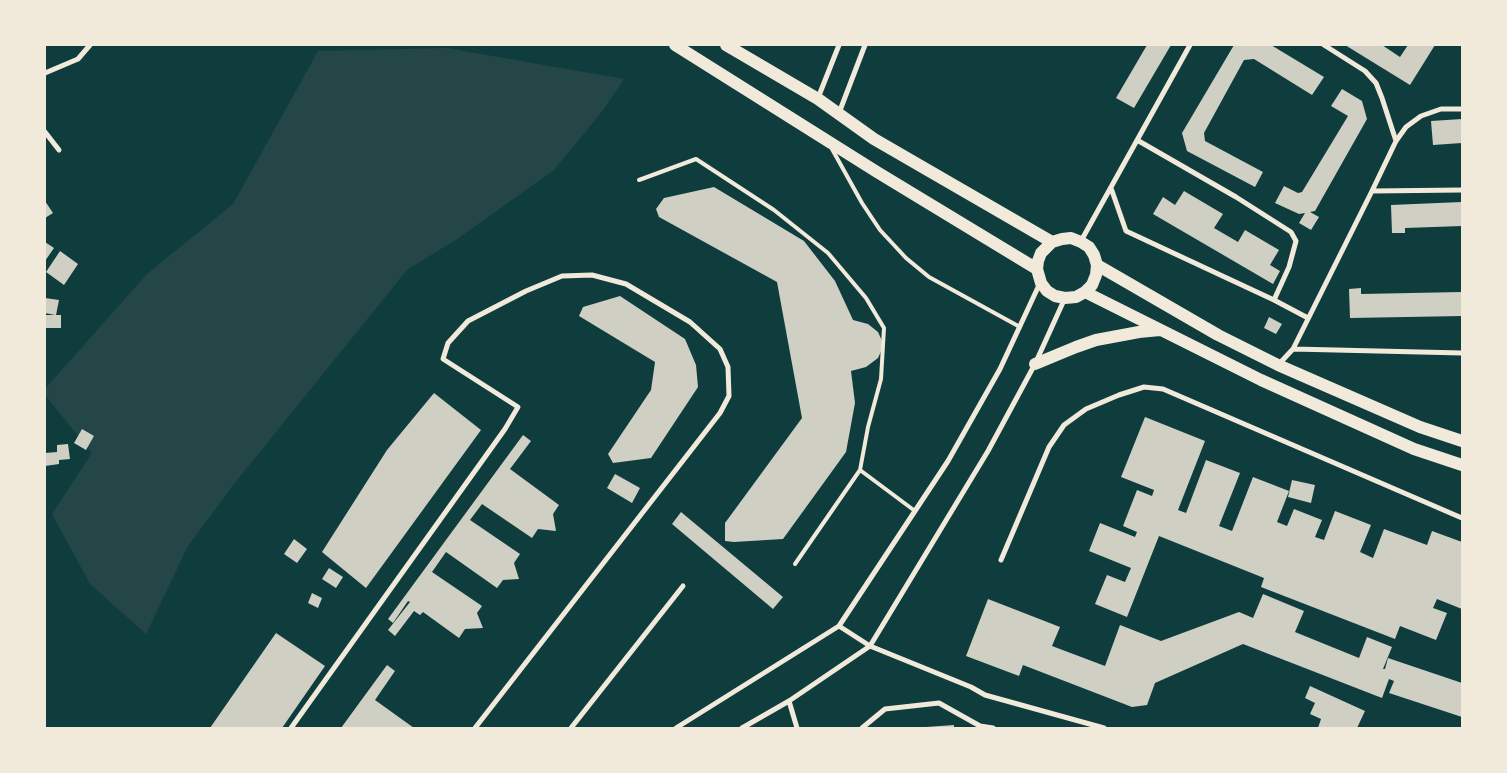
<!DOCTYPE html>
<style>
body{margin:0}
#map{position:relative;width:1507px;height:773px;overflow:hidden;background:#0f3d3e;font-family:"Sofia Sans Condensed",sans-serif}
canvas{display:block}
.frame{position:absolute;inset:0;border:46px solid #f1e9da;pointer-events:none}
</style>
<div id="map">
<canvas width="1507" height="773"></canvas>
<div class="frame"></div>
</div>
<script>
const ctx = document.querySelector('canvas').getContext('2d');
ctx.lineJoin = 'round';
function fill(path, color) {
  ctx.fillStyle = color;
  ctx.fill(path, 'evenodd');
}
function toPath(rows) {
  const path = new Path2D();
  for (const r of rows) {
    path.moveTo(r[0], r[1]);
    for (let i = 2; i < r.length; i += 2) path.lineTo(r[i], r[i + 1]);
  }
  return path;
}
function trace(path, color, width, dash) {
  ctx.strokeStyle = color;
  ctx.lineWidth = width;
  ctx.lineCap = dash ? 'butt' : 'round';
  ctx.setLineDash(dash || []);
  ctx.stroke(path);
}
fill(toPath([
 [447,48,624,79,604,109,554,170,457,239,407,270,234,484,188,546,146,634,90,584,52,514,92,453,45,395,45,389,147,274,233,204,318,51]
]), '#244646');
fill(toPath([
 [1147,45,1171,45,1134,108,1116,98],
 [1234,45,1271,45,1324,77,1312,95,1254,59,1244,60,1204,133,1205,141,1263,172,1255,187,1187,151,1182,133],
 [1345,45,1382,45,1400,57,1408,45,1435,45,1410,85],
 [1342,89,1362,101,1367,119,1315,211,1310,212,1319,217,1311,230,1299,223,1305,213,1299,214,1275,203,1284,186,1298,193,1302,192,1348,116,1331,106],
 [1462,119,1462,143,1433,145,1431,121],
 [714,187,804,241,835,281,853,320,868,324,878,332,884,345,878,358,866,367,851,371,855,403,846,452,783,539,734,542,725,541,725,523,802,418,777,282,659,217,656,209,664,198],
 [1184,191,1223,214,1214,228,1238,242,1245,230,1279,250,1270,265,1280,271,1273,284,1153,214,1163,197,1175,205],
 [45,201,53,213,45,218],
 [1462,202,1462,226,1405,228,1405,233,1392,233,1391,205],
 [45,242,54,248,45,261],
 [60,251,78,264,64,285,46,272],
 [1361,288,1361,294,1462,292,1462,316,1350,318,1349,289],
 [620,296,685,339,696,365,698,387,651,458,613,463,608,454,651,390,655,362,579,316,583,307],
 [45,298,59,300,56,315,61,315,61,328,45,328,45,315,55,315,45,313],
 [1269,317,1282,324,1276,334,1264,328],
 [434,393,481,430,366,588,322,552,387,450],
 [1145,417,1205,441,1178,510,1186,513,1206,460,1240,473,1219,526,1232,531,1253,477,1289,491,1277,522,1287,526,1294,509,1322,520,1315,537,1324,540,1335,511,1371,525,1360,552,1373,558,1384,529,1427,545,1432,531,1462,542,1462,609,1437,599,1433,608,1447,613,1436,640,1400,626,1395,639,1261,587,1264,578,1159,536,1127,617,1095,604,1107,575,1125,582,1131,568,1089,551,1100,523,1135,537,1137,532,1123,526,1137,490,1152,496,1154,490,1121,477],
 [82,429,94,436,86,450,74,443],
 [523,435,531,441,510,469,559,505,553,514,556,531,538,529,532,538,482,504,470,520,520,554,514,563,519,579,503,580,497,588,446,552,432,572,482,606,477,613,483,628,465,629,459,638,423,612,420,615,414,611,395,636,388,630,410,602,408,601,393,623,388,619],
 [68,444,70,459,59,460,59,464,45,466,45,453,57,452,57,445],
 [615,474,640,488,632,503,607,488],
 [1292,480,1315,485,1311,503,1288,497],
 [681,512,783,597,773,609,672,524],
 [294,539,307,549,297,563,284,554],
 [329,568,343,577,336,588,322,579],
 [312,593,322,598,318,608,308,603],
 [1263,594,1304,611,1295,632,1359,658,1367,637,1392,647,1383,669,1385,669,1388,658,1462,683,1462,717,1389,693,1394,681,1389,679,1382,698,1243,644,1155,683,1147,705,1132,707,1023,665,1019,676,966,656,988,599,1060,627,1052,646,1105,666,1120,625,1161,641,1239,612,1253,618],
 [276,633,325,666,282,728,210,728],
 [387,665,395,671,375,700,414,728,341,728],
 [1310,686,1365,711,1357,728,1318,728,1321,719,1310,714,1315,703,1305,698],
 [954,725,954,728,926,728,926,727]
]), '#cfcfc3');
trace(toPath([
 [832,149,862,203,880,230,906,258,929,277,1020,327],
 [639,180,696,159,774,210,828,253,866,298,884,328,881,379,868,427,860,470],
 [795,564,860,470,915,511]
]), '#f1e9da', 4);
trace(toPath([
 [1324,45,1365,71,1376,83,1382,98,1396,141],
 [45,73,78,59,90,45],
 [818,98,839,45],
 [839,113,865,45],
 [45,132,59,150],
 [1137,140,1236,197,1291,232,1296,241,1289,267,1274,300],
 [1111,188,1126,231,1274,300,1308,318],
 [1372,191,1396,141,1406,127,1421,116,1441,109,1462,109],
 [1081,241,1190,45],
 [1293,349,1372,191,1462,190],
 [1279,364,1293,349,1462,353],
 [1001,560,1049,447,1064,425,1086,409,1119,395,1144,387,1163,389,1462,518],
 [839,626,870,646,971,687,985,695,1104,728],
 [789,701,797,728],
 [291,728,505,429,518,407,443,359,448,343,468,321,526,291,562,276,592,275,626,284,690,322,720,349,728,367,729,396,720,413,475,728],
 [571,728,683,586],
 [676,728,839,626,948,461,1000,369,1040,283],
 [742,728,789,701,870,646,988,451,1035,364,1065,298],
 [862,728,885,709,939,703,980,726,993,728]
]), '#f1e9da', 5);
trace(toPath([
 [675,45,877,172,1037,269],
 [726,45,818,99,874,139,1052,242],
 [1097,265,1096,275,1092,285,1085,292,1076,297,1065,298,1055,296,1047,291,1041,283,1037,269,1038,261,1041,253,1052,242,1062,239,1071,238,1081,242,1089,247,1094,255,1097,265,1218,335,1278,365,1420,427,1462,441],
 [1085,292,1261,380,1414,449,1462,465],
 [1035,364,1076,347,1096,340,1139,332,1160,330]
]), '#f1e9da', 12);
</script>
